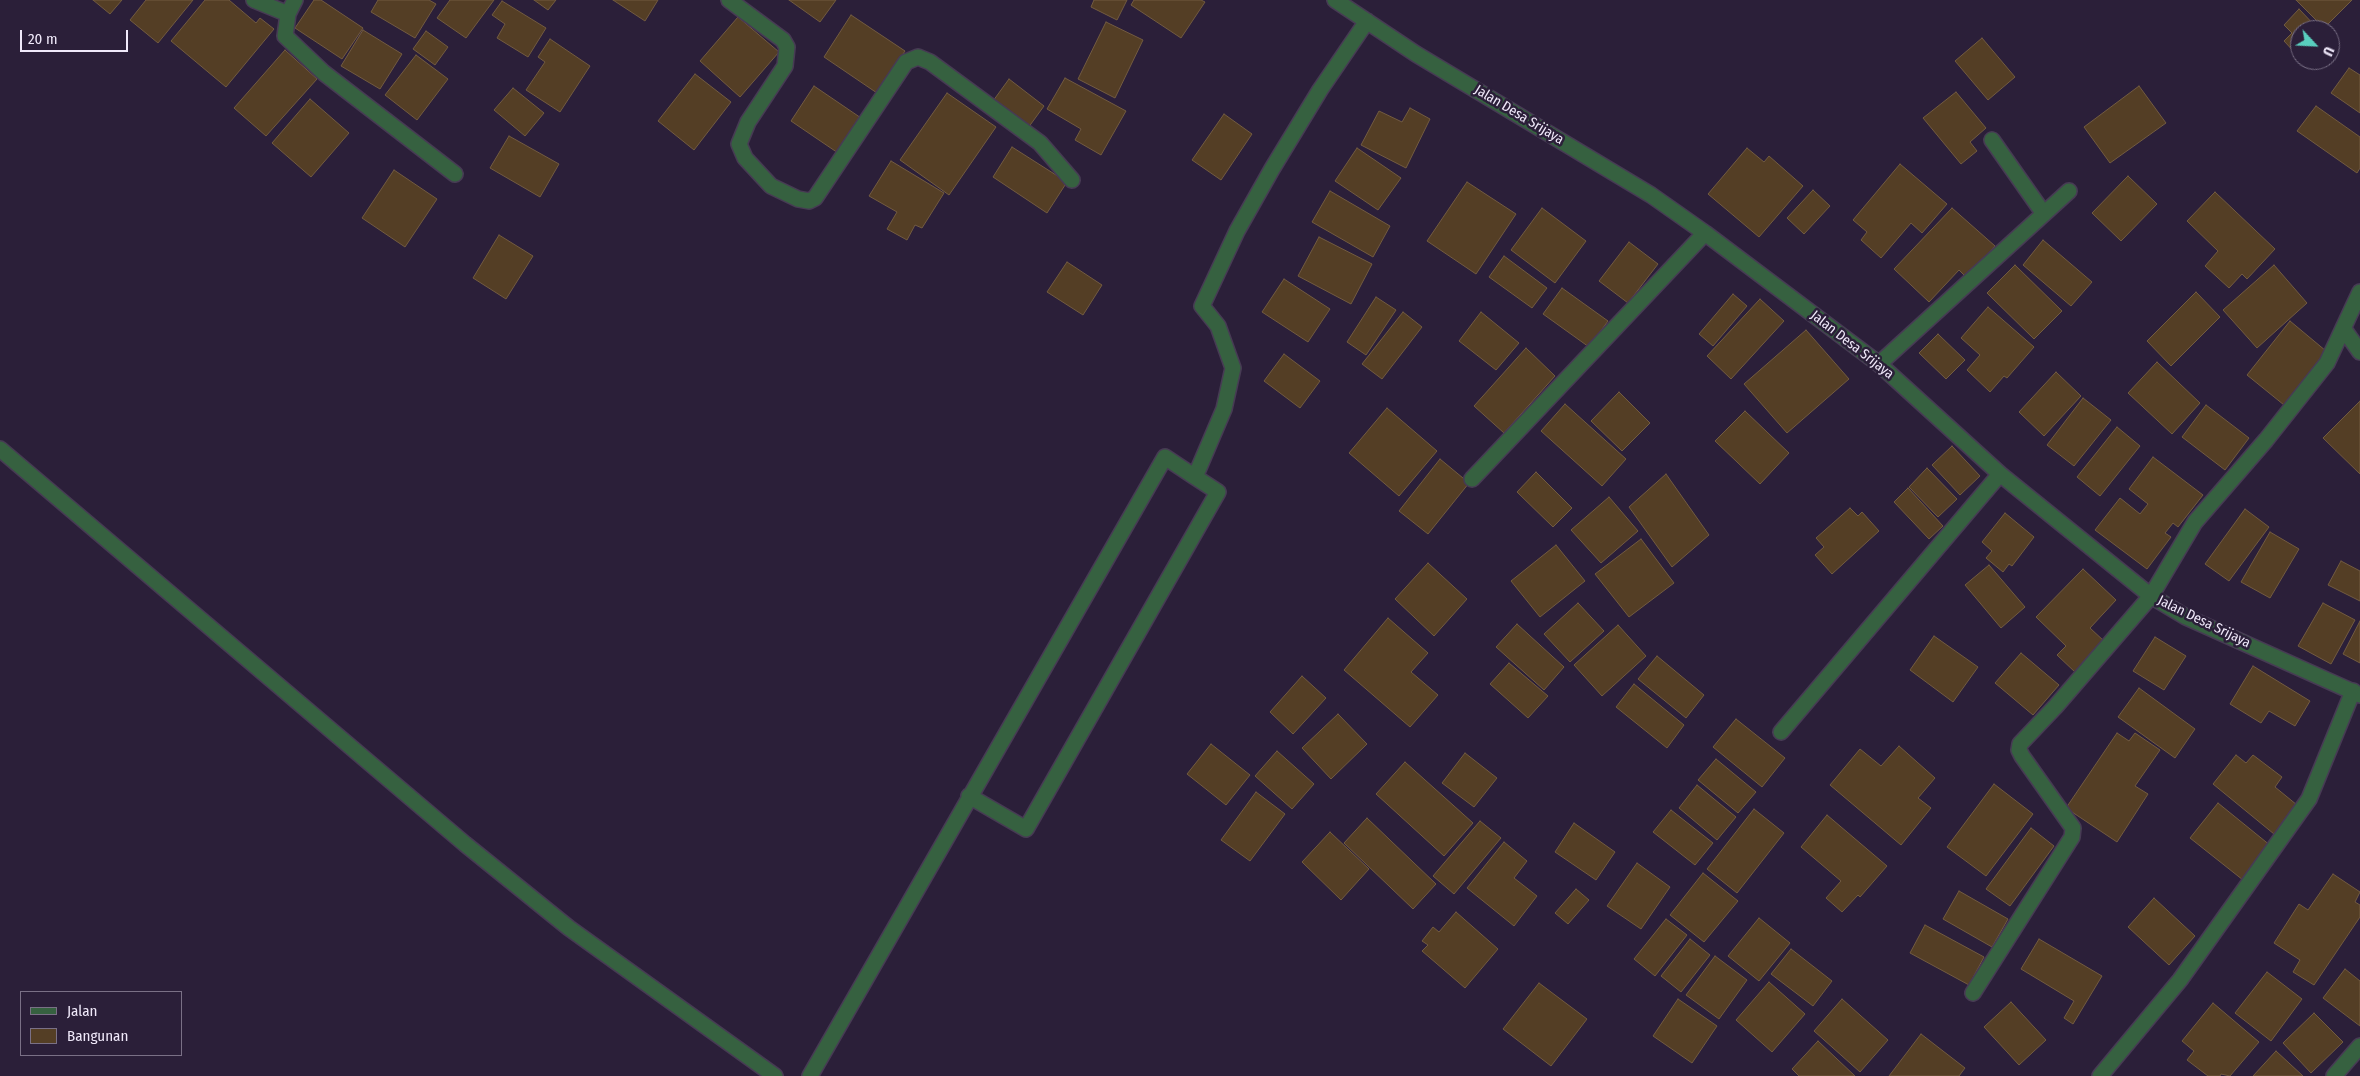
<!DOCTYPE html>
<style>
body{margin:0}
#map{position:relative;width:2360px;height:1076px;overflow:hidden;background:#2b1f39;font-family:"Fira Sans Condensed",sans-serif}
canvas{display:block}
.legend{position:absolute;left:20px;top:991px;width:162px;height:65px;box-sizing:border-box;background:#2b1f39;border:1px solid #7a7086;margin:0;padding:6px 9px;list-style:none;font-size:15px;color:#f0e9fa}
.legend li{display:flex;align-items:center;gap:10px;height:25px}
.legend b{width:25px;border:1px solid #7a7086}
.north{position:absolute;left:2290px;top:20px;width:50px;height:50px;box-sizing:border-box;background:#2b1f39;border:1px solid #7a7086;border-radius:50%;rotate:115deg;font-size:14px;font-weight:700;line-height:20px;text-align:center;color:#f0e9fa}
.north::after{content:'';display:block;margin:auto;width:18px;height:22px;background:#59cebe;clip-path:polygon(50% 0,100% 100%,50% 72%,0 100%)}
.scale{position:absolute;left:20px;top:30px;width:108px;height:22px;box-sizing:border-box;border:2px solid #f0e9fa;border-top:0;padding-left:6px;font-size:15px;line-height:18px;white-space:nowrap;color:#f0e9fa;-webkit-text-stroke:4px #2b1f39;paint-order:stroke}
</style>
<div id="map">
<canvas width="2360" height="1076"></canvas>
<ul class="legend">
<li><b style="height:6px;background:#366140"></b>Jalan</li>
<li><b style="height:14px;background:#543e25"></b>Bangunan</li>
</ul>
<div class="north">U</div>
<div class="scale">20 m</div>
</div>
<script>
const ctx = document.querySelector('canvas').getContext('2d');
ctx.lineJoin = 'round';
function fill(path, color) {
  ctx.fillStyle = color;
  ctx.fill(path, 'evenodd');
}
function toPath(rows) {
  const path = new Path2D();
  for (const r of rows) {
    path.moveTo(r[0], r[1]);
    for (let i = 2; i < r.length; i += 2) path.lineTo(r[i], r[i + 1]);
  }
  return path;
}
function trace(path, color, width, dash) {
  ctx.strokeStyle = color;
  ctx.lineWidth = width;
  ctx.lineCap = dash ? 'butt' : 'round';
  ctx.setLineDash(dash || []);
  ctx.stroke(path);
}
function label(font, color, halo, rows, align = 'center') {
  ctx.font = font + ' "Fira Sans Condensed",sans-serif';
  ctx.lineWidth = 5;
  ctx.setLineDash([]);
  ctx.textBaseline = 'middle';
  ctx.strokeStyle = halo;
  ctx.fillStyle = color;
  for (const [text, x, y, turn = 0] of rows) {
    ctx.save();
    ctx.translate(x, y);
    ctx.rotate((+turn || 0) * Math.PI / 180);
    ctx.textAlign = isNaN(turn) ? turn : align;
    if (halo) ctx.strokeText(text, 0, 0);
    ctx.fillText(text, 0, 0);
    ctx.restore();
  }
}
const building = toPath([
 [93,0,122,0,110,14,93,0],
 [146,0,193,0,158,43,130,20,146,0],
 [205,0,229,0,256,23,260,18,274,29,226,87,171,41,205,0],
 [314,0,321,0,363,28,342,59,295,28,314,0],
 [378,0,429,0,436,4,415,38,371,12,378,0],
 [450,0,494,0,466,38,437,18,450,0],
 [534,0,556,0,548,10,534,0],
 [613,0,658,0,645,21,613,0],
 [789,0,836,0,820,22,789,0],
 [1094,0,1127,0,1117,20,1091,7,1094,0],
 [1134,0,1201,0,1205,2,1181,38,1131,5,1134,0],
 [2296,0,2352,0,2324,28,2296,0],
 [502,1,546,28,528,57,497,38,505,24,492,15,502,1],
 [2299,9,2319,30,2300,30,2300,53,2298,56,2284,41,2292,33,2284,25,2299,9],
 [851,15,905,51,877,93,824,57,851,15],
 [738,17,779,52,740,97,700,61,738,17],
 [1106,22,1143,40,1115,98,1078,79,1106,22],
 [363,30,402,54,380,89,341,66,363,30],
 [426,31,448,47,435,65,413,49,426,31],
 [1982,38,2015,77,1988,100,1955,61,1982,38],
 [550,39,590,66,560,112,526,90,545,62,538,57,550,39],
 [285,50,317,79,266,136,234,108,285,50],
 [416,55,448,79,417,120,385,95,416,55],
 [2349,68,2360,75,2360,113,2331,93,2349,68],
 [695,74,731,102,694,150,658,121,695,74],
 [1065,78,1126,111,1101,155,1075,140,1081,129,1047,109,1065,78],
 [1009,79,1044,106,1028,128,993,101,1009,79],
 [814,86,864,120,841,155,791,121,814,86],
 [2139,86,2166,123,2110,163,2084,127,2139,86],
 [513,88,544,113,525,136,494,110,513,88],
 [1956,92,1986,128,1970,142,1977,151,1961,164,1923,118,1956,92],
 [947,93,996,127,949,195,900,160,947,93],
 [310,99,349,133,311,177,272,143,310,99],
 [2316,106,2360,137,2360,168,2357,173,2297,131,2316,106],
 [1410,108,1430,119,1406,168,1361,145,1379,111,1402,122,1410,108],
 [1224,114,1252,134,1221,180,1192,160,1224,114],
 [509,136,559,164,540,197,490,168,509,136],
 [1012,147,1067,182,1047,213,993,177,1012,147],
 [1357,148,1401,178,1378,210,1335,181,1357,148],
 [1747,148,1764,162,1769,156,1803,186,1759,237,1708,194,1747,148],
 [891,161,944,193,922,228,915,225,907,240,887,229,897,212,869,196,891,161],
 [1900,164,1947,204,1922,233,1911,223,1881,258,1861,240,1867,232,1853,220,1900,164],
 [394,170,437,199,405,247,362,218,394,170],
 [2128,176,2157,204,2121,241,2092,213,2128,176],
 [1467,182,1516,214,1476,274,1427,241,1467,182],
 [1813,190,1830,206,1804,234,1787,218,1813,190],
 [1330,191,1390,226,1373,257,1312,222,1330,191],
 [2215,192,2275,249,2247,279,2242,274,2229,288,2205,266,2218,251,2187,221,2215,192],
 [1542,208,1586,241,1555,283,1511,250,1542,208],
 [1952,208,1995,246,1967,278,1959,270,1929,302,1894,269,1952,208],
 [499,235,533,256,506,299,473,278,499,235],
 [1319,237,1372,264,1351,304,1298,276,1319,237],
 [2043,240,2092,282,2071,306,2023,265,2043,240],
 [1629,242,1658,264,1628,303,1599,281,1629,242],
 [1504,256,1547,288,1532,308,1489,277,1504,256],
 [1067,262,1102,285,1083,315,1047,292,1067,262],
 [2015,265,2062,311,2034,339,1987,293,2015,265],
 [2274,265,2307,303,2257,348,2223,310,2274,265],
 [1284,279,1330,309,1308,342,1262,312,1284,279],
 [1562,288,1608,321,1589,347,1543,314,1562,288],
 [2196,292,2220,317,2171,366,2147,341,2196,292],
 [1733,294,1747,306,1713,346,1699,334,1733,294],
 [1376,297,1396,310,1366,355,1347,342,1376,297],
 [1760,299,1784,321,1731,379,1707,356,1760,299],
 [1988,307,2034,347,2007,378,2004,376,1990,392,1967,370,1980,355,1961,338,1988,307],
 [1403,312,1422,327,1382,379,1362,364,1403,312],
 [1481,312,1519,343,1496,370,1459,341,1481,312],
 [2290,321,2326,351,2284,405,2247,375,2290,321],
 [1806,330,1849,379,1787,433,1744,384,1806,330],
 [1938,334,1965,360,1946,379,1919,353,1938,334],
 [1526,348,1555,376,1504,433,1474,406,1526,348],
 [1284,354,1320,381,1300,408,1264,381,1284,354],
 [2157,362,2200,403,2172,434,2128,393,2157,362],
 [2056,372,2081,396,2044,436,2019,412,2056,372],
 [1619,392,1650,423,1622,451,1591,421,1619,392],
 [2083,398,2111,420,2074,466,2047,445,2083,398],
 [2360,401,2360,474,2323,438,2360,401],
 [1565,404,1626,459,1602,486,1541,431,1565,404],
 [2206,405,2249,438,2225,470,2182,437,2206,405],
 [1387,408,1437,451,1399,496,1349,453,1387,408],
 [1745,411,1789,453,1760,484,1715,441,1745,411],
 [2117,427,2140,446,2100,496,2077,477,2117,427],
 [1952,446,1980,476,1960,495,1932,465,1952,446],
 [2153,457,2203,495,2178,527,2173,523,2165,533,2171,537,2147,569,2095,530,2120,498,2140,514,2148,504,2129,489,2153,457],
 [1440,459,1469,483,1428,534,1399,511,1440,459],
 [1927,468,1957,499,1938,517,1909,487,1927,468],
 [1536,472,1572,508,1553,527,1517,492,1536,472],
 [1666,474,1709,535,1672,567,1629,507,1666,474],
 [1908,488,1943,526,1929,539,1894,502,1908,488],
 [1609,497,1638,531,1601,563,1571,530,1609,497],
 [1850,508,1858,516,1862,512,1879,531,1832,574,1815,555,1824,547,1816,538,1850,508],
 [2245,509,2269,527,2229,581,2205,564,2245,509],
 [2005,513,2034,537,2012,566,2009,564,2003,572,1986,558,1992,551,1982,542,2005,513],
 [2270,532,2299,549,2270,598,2241,582,2270,532],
 [1641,539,1674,583,1629,617,1595,574,1641,539],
 [1556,545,1585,581,1540,617,1511,581,1556,545],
 [2341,561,2360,571,2360,601,2328,585,2341,561],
 [1428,563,1467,599,1434,636,1395,599,1428,563],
 [1989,565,2025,607,2001,628,1965,585,1989,565],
 [2083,569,2116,600,2090,628,2105,642,2076,673,2057,655,2066,646,2036,617,2083,569],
 [1578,603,1604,631,1570,662,1544,634,1578,603],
 [2323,603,2355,620,2331,664,2298,646,2323,603],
 [1388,618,1428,653,1411,672,1438,695,1410,727,1344,670,1388,618],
 [2360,621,2360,663,2343,654,2360,621],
 [1517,624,1564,667,1544,690,1496,647,1517,624],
 [1618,625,1646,656,1602,696,1574,665,1618,625],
 [1934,636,1978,667,1953,702,1910,670,1934,636],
 [2155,637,2186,656,2164,690,2133,671,2155,637],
 [2021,653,2059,685,2033,715,1995,683,2021,653],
 [1657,656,1704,695,1686,718,1638,679,1657,656],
 [1509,663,1548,696,1528,718,1490,684,1509,663],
 [2253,666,2310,701,2295,726,2269,711,2261,723,2230,704,2253,666],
 [1302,676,1326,698,1293,734,1270,712,1302,676],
 [1634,684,1684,725,1667,748,1616,707,1634,684],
 [2139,688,2195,729,2175,758,2118,717,2139,688],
 [1338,714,1367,744,1331,779,1302,748,1338,714],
 [1736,719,1785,758,1762,787,1713,747,1736,719],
 [2117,733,2129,741,2135,733,2160,750,2135,786,2148,794,2117,842,2066,808,2117,733],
 [1211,744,1250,775,1226,805,1187,774,1211,744],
 [1899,746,1935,778,1918,798,1931,808,1901,845,1830,785,1860,749,1881,766,1899,746],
 [1277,751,1314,784,1292,809,1255,776,1277,751],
 [1465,753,1497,778,1474,807,1442,783,1465,753],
 [2236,755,2246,763,2253,755,2282,777,2275,787,2297,805,2274,834,2213,784,2236,755],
 [1716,759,1756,792,1738,813,1698,780,1716,759],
 [1405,762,1473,823,1444,856,1376,794,1405,762],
 [1994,784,2033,814,1986,876,1947,847,1994,784],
 [1697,785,1736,817,1717,840,1679,808,1697,785],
 [1256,792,1285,814,1250,861,1221,840,1256,792],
 [2218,803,2271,846,2243,880,2190,838,2218,803],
 [1754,809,1784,833,1737,893,1707,869,1754,809],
 [1671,810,1713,843,1695,865,1653,832,1671,810],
 [1827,815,1887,866,1860,897,1858,895,1842,912,1826,898,1841,881,1801,847,1827,815],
 [1367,818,1436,884,1413,909,1344,843,1367,818],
 [1480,821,1501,838,1454,894,1433,876,1480,821],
 [1574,823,1615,852,1596,880,1555,852,1574,823],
 [2031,828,2054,846,2010,906,1986,889,2031,828],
 [1330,832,1369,869,1341,900,1302,862,1330,832],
 [1504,842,1527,861,1514,878,1537,896,1514,926,1467,888,1504,842],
 [1637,863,1670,887,1641,929,1607,906,1637,863],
 [1703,873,1738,901,1704,942,1670,915,1703,873],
 [2333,874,2360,892,2355,902,2360,905,2360,917,2314,985,2293,972,2300,960,2274,943,2299,904,2308,910,2333,874],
 [1576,889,1589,900,1568,924,1555,913,1576,889],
 [1959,891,2008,919,1992,947,1943,919,1959,891],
 [2154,898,2195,936,2169,965,2128,927,2154,898],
 [1456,912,1498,949,1465,988,1422,951,1428,945,1422,941,1433,927,1439,932,1456,912],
 [1759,918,1790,943,1759,981,1728,956,1759,918],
 [1666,919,1687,935,1655,976,1634,959,1666,919],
 [1925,925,1984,957,1969,985,1910,953,1925,925],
 [1690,939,1710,955,1681,992,1661,976,1690,939],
 [2039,939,2102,976,2073,1024,2064,1018,2074,1001,2021,969,2039,939],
 [1791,949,1832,981,1813,1006,1771,974,1791,949],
 [1715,956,1747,980,1719,1019,1686,995,1715,956],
 [2345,969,2360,981,2360,1026,2323,998,2345,969],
 [2267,972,2302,999,2271,1041,2235,1013,2267,972],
 [1769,982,1805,1014,1772,1052,1736,1020,1769,982],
 [1539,983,1587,1019,1551,1066,1503,1029,1539,983],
 [1678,999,1717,1026,1692,1063,1653,1036,1678,999],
 [1842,999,1888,1040,1860,1072,1814,1031,1842,999],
 [2011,1002,2046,1040,2019,1065,1984,1027,2011,1002],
 [2213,1003,2259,1042,2230,1076,2221,1074,2220,1076,2208,1076,2187,1060,2194,1051,2182,1041,2213,1003],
 [2314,1013,2343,1042,2311,1073,2283,1043,2314,1013],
 [1921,1034,1965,1068,1959,1076,1889,1076,1921,1034],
 [1818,1041,1855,1076,1799,1076,1792,1069,1818,1041],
 [2276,1051,2303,1076,2253,1076,2276,1051]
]);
fill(building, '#543e25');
trace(building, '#725b41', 1);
const minor = toPath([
 [254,0,288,14],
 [295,0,288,14,285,36,324,73,455,174],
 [729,0,783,40,787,47,785,66,748,122,739,144,745,158,771,186,798,199,809,201,815,198,906,62,918,57,930,62,1040,143,1072,180],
 [1335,0,1416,54,1651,195,1705,233,1879,364,2000,474,2151,596,2186,617,2360,695],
 [1992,140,2044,214],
 [2343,328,2360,352],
 [1879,364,2069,191],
 [0,449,465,844,569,928,775,1076],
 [1472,479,1705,233],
 [1781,732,2000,474],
 [969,796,1026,829,1218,492,1195,477],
 [1973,993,2072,837,2073,828,2022,756,2019,750,2020,744,2056,706,2151,596,2195,522,2266,440,2327,363,2360,292],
 [810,1076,1165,457,1195,477,1224,409,1233,368,1218,326,1202,306,1237,231,1272,169,1320,90,1367,21],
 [2100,1076,2180,980,2309,799,2353,691],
 [2334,1076,2360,1046]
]);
trace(minor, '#473b54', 18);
trace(minor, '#366140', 15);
label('14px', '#f0e9fa', '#2b1f39', [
 ["Jalan Desa Srijaya",1519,115,31],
 ["Jalan Desa Srijaya",1852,345,38],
 ["Jalan Desa Srijaya",2204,622,26]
]);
</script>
